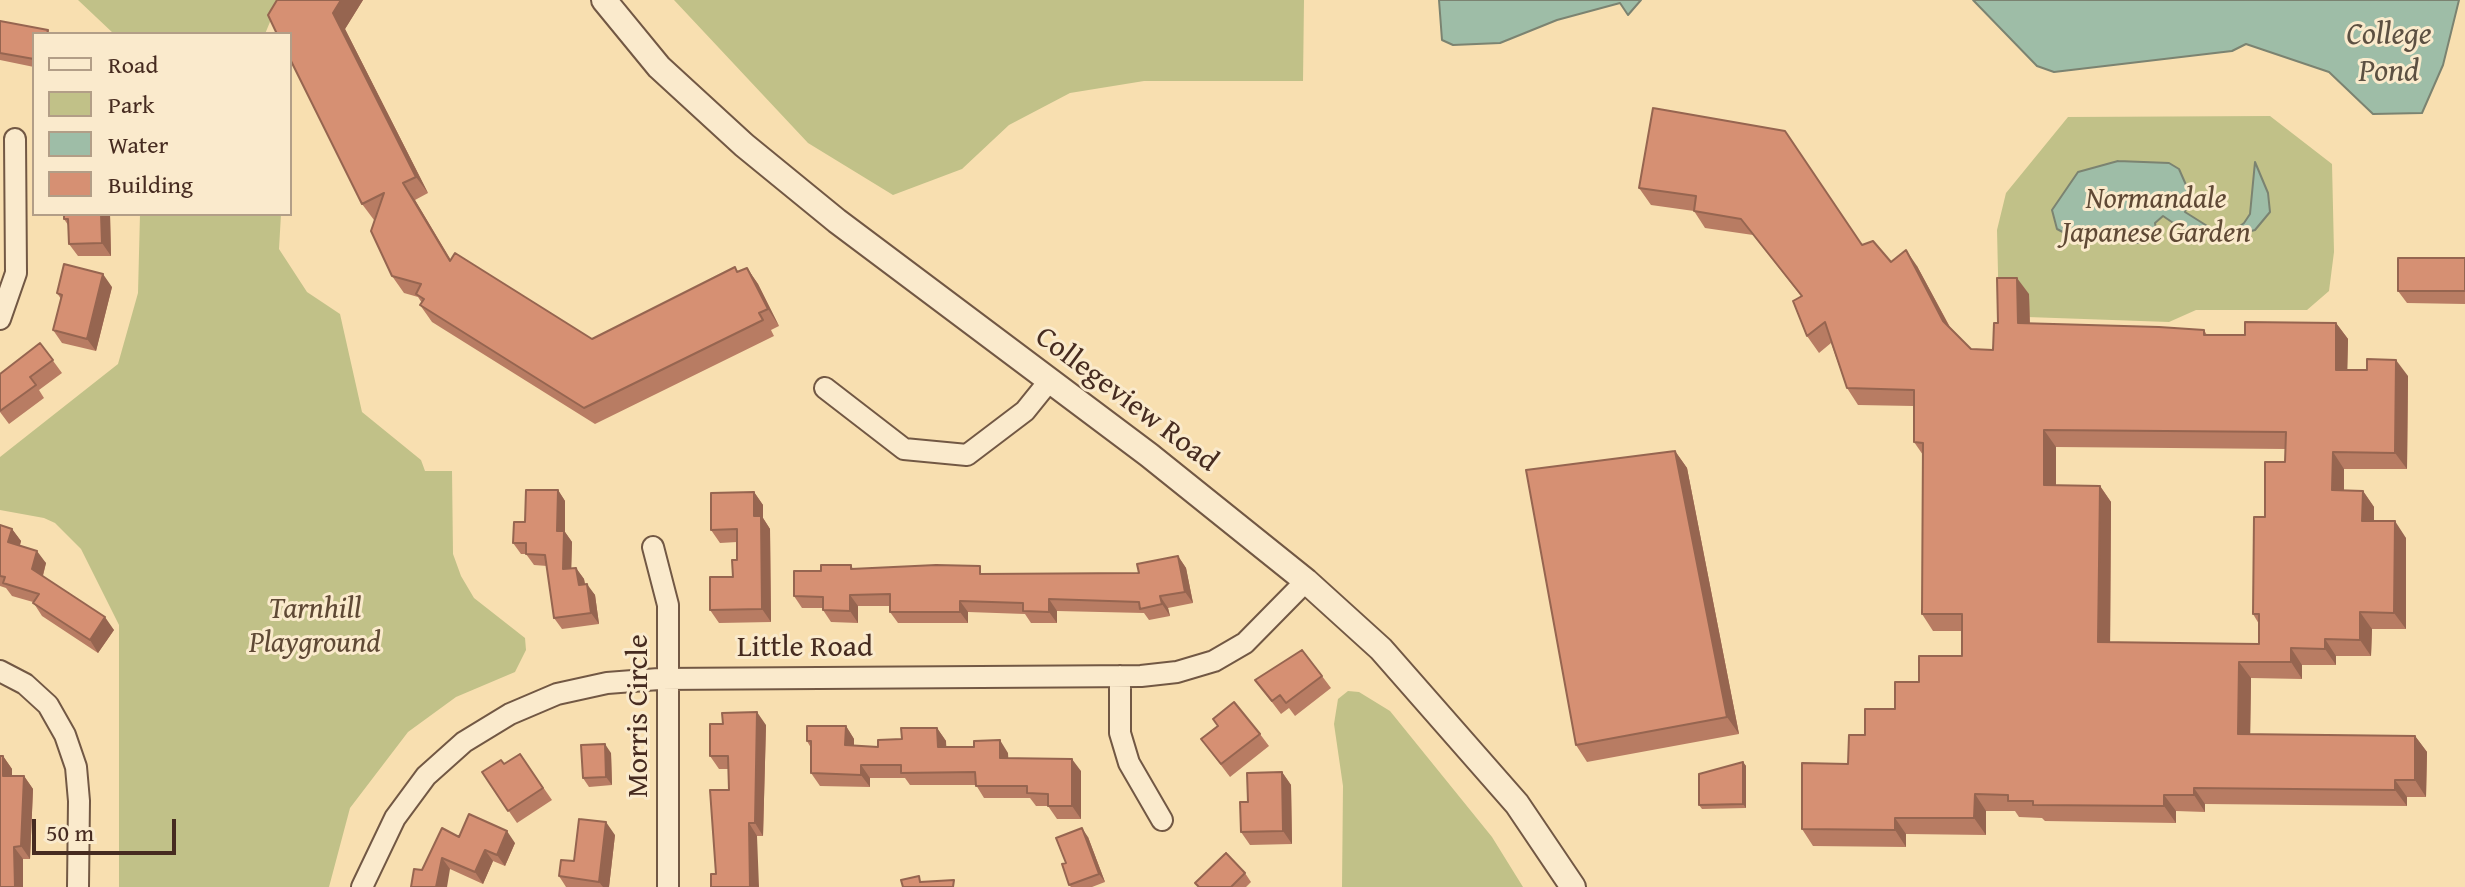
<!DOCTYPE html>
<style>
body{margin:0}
#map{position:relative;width:2465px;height:887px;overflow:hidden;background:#f8dfb0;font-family:"Gentium Book Plus",serif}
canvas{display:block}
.legend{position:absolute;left:32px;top:32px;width:260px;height:184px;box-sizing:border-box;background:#faeacc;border:2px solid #b29e87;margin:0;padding:10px 14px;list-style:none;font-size:24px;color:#462b20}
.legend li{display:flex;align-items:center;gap:16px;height:40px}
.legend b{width:40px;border:2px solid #b29e87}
.scale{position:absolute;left:32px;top:819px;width:144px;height:36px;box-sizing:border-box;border:4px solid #462b20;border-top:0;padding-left:10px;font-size:24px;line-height:28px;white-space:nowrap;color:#462b20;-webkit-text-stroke:6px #faeacc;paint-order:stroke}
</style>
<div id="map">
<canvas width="2465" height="887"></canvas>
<ul class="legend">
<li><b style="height:10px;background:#faeacc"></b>Road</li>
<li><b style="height:22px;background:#c1c188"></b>Park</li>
<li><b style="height:22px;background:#9ebda7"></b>Water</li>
<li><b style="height:22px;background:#d69073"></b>Building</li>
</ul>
<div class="scale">50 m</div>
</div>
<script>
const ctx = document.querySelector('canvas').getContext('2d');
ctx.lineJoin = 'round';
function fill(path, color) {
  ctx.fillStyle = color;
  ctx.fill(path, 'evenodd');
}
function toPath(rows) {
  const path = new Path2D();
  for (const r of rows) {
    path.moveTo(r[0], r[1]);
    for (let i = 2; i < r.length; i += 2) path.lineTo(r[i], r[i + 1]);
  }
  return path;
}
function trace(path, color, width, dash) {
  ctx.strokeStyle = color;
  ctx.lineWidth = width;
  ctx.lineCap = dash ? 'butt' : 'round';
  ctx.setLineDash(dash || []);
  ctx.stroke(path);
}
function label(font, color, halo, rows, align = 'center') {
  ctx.font = font + ' "Gentium Book Plus",serif';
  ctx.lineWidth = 6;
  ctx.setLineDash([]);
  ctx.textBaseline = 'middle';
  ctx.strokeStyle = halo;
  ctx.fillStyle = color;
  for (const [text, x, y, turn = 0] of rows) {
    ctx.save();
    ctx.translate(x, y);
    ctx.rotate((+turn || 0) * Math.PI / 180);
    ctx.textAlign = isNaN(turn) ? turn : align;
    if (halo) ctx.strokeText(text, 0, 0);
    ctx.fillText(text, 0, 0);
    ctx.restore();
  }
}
fill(toPath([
 [78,0,279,0,265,34,114,34],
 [674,0,1304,0,1303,81,1144,81,1070,93,1009,125,962,169,893,195,808,143],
 [2270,116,2332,164,2334,252,2329,291,2307,310,2196,310,2169,322,1999,316,1997,230,2006,193,2068,117],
 [140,214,281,214,279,249,307,292,340,314,362,412,421,460,425,471,452,471,453,554,461,576,474,598,525,638,526,650,515,672,456,697,408,732,350,808,329,887,119,887,119,625,81,549,55,523,44,518,0,510,0,457,118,364,138,293],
 [1348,691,1359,692,1390,711,1492,837,1523,887,1342,887,1343,786,1334,724,1338,699]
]), '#c1c188');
const water = toPath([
 [1439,0,1641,0,1628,15,1620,3,1557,20,1500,43,1453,45,1442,40,1439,0],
 [1973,0,2459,0,2443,65,2422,113,2373,114,2329,72,2246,44,2232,51,2054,72,2037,66,1973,0],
 [2118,161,2169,163,2179,169,2190,194,2185,212,2212,229,2236,229,2244,223,2250,214,2255,162,2268,193,2270,212,2255,230,2229,237,2211,236,2194,229,2185,231,2163,216,2155,223,2158,240,2137,243,2127,234,2121,240,2080,241,2057,229,2052,210,2078,172,2118,161]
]);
fill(water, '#9ebda7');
trace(water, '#7b8371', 2);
const minor = toPath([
 [0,319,16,273,15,139],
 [825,388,904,449,967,455,1025,411,1050,380],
 [653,547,668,605,668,887],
 [0,671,25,684,48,705,65,735,76,767,79,801,78,887],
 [1120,676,1120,733,1129,763,1162,820],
 [362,887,395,818,426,776,464,742,510,714,557,694,607,683,659,679,1141,676,1177,672,1214,661,1245,643,1306,581]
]);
const tertiary = toPath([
 [604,0,659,67,744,145,837,221,1149,455,1306,581,1381,649,1517,804,1573,887]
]);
trace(minor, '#725844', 24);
trace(tertiary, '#725844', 28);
trace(minor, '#faeacc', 20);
trace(tertiary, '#faeacc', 24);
fill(toPath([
 [277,0,363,0,345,29,428,193,415,200,451,260,592,339,747,268,758,284,779,326,771,330,774,336,595,424,432,322,420,305,422,303,418,297,404,293,392,276,375,220,374,220,362,204],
 [0,21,48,30,50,34,34,34,34,67,0,60],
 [1785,131,1862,245,1891,262,1917,266,1950,327,1971,349,1993,350,1998,323,2029,294,2030,323,2204,330,2207,335,2245,335,2336,323,2348,339,2347,370,2408,376,2407,469,2344,469,2344,491,2363,491,2374,507,2374,521,2406,538,2406,629,2372,629,2371,656,2336,656,2336,665,2302,665,2302,679,2251,678,2250,734,2415,736,2427,752,2426,797,2407,797,2407,806,2205,804,2205,812,2176,811,2176,823,2045,821,2042,818,2019,817,2015,811,1986,811,1986,835,1906,834,1906,847,1813,846,1802,829,1848,764,1865,735,1895,709,1919,682,1962,656,1962,631,1933,631,1922,614,1923,455,1914,442,1914,406,1858,405,1847,388,1831,343,1819,353,1807,336,1801,296,1753,235,1705,228,1694,211,1651,205,1639,188],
 [2056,447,2286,449,2285,462,2265,517,2253,614,2259,624,2259,644,2110,642,2111,502,2100,486,2056,485],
 [110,214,111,256,78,256,69,244,68,225,64,219],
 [2465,258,2465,304,2407,303,2398,291],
 [112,287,96,351,62,343,53,330,61,299,57,293],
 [40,343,62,373,39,390,44,398,9,424,0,412],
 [1675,451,1687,468,1739,734,1587,762,1576,745],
 [558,490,565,501,565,532,572,542,571,568,576,568,584,579,585,584,595,595,599,624,562,629,554,618,547,566,534,565,526,554,521,554,513,543,525,522],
 [754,492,763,505,763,518,770,529,771,622,719,623,710,610,733,577,737,560,737,542,720,543,711,530],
 [0,525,12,529,21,541,20,545,46,563,43,576,114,630,98,653,42,616,33,602,12,596,6,588,0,586],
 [1178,556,1186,568,1193,603,1168,608,1170,616,1149,620,1144,613,1057,611,1057,623,1031,623,1025,614,968,612,968,623,898,623,890,612,890,606,858,606,858,623,831,622,823,610,823,608,802,608,794,596,821,571,851,565,853,569,985,574,1139,573],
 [1322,676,1331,688,1295,716,1289,708,1281,714,1255,680],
 [766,725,763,836,757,836,716,874,729,790,729,769,719,769,710,756],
 [846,726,854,739,854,746,878,747,937,728,946,741,946,747,1008,753,1008,758,1081,771,1081,819,1057,819,1048,806,1036,806,1030,798,984,798,976,785,910,785,905,778,870,778,870,787,820,786,811,773,811,748,807,741],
 [1217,726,1260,734,1269,746,1230,777,1201,739],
 [611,753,612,785,589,787,583,778],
 [520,754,552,800,517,823,482,772,504,764],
 [3,756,12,769,12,776,24,776,33,789,30,859,23,859,0,887],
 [1743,762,1746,766,1746,808,1702,809,1699,805],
 [1282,772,1291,785,1292,844,1250,845,1241,832,1248,802],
 [615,835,609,887,566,887,559,876,574,861],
 [459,837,515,843,505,866,493,861,483,884,450,869,422,870],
 [1088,837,1105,882,1092,887,1071,887,1069,885,1066,863],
 [1245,873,1251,882,1246,887,1198,887,1195,883]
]), '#b87c63');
fill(toPath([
 [341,0,363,0,345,29,428,193,416,177,333,13],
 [403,183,415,200,461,278,450,261],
 [101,214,110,214,111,256,102,243],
 [1906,250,1917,266,1955,337,1943,321],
 [747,268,758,284,779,326,768,309],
 [103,274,112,287,96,351,87,339],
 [2017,278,2029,294,2030,339,2018,323],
 [2336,323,2348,339,2347,386,2336,370],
 [2396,360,2408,376,2407,469,2395,453],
 [2044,430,2056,447,2056,502,2044,485],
 [1675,451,1687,468,1739,734,1727,717],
 [2333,452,2344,469,2344,507,2332,490],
 [2100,486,2111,502,2110,659,2098,642],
 [558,490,565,501,565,532,572,542,571,580,563,569,557,531],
 [2363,491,2374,507,2374,538,2362,521],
 [754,492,763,505,763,518,770,529,771,622,762,609,754,516],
 [2395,521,2406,538,2406,629,2394,613],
 [12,529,21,541,17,555,8,542],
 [37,551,46,563,41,582,32,569],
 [1178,556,1186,568,1193,603,1185,592],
 [576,568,584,579,587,596,579,585],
 [587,584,595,595,599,624,591,613],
 [850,595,858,606,858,623,850,611],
 [1160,596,1168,608,1170,616,1162,604],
 [1049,599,1057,611,1057,623,1049,612],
 [960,601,968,612,968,623,960,612],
 [2360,612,2372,629,2371,656,2360,640],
 [105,617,114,630,98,653,90,640],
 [2325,639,2336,656,2336,665,2325,649],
 [2291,648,2302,665,2302,679,2291,662],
 [2239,662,2251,678,2250,750,2238,734],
 [757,712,766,725,763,836,755,823],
 [846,726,854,739,854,758,845,745],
 [937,728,946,741,947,760,938,747],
 [2415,736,2427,752,2426,797,2415,780],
 [1000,740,1008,753,1009,770,1000,758],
 [605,744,611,753,612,785,606,777],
 [3,756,12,769,12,788,3,776],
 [1072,759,1081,771,1081,819,1072,806],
 [1743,762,1746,766,1746,808,1743,804],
 [861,765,870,778,870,787,861,775],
 [1282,772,1291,785,1292,844,1283,831],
 [24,776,33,789,30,859,21,846],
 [2395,780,2407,797,2407,806,2395,790],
 [2194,788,2205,804,2205,812,2194,795],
 [1975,794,1986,811,1986,835,1974,818],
 [2164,795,2176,811,2176,823,2164,806],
 [1895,818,1906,834,1906,847,1895,830],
 [606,822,615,835,609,887,603,887,599,882],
 [749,823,757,836,759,887,750,887],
 [1082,828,1088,837,1105,882,1099,874],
 [507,831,515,843,505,866,497,855],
 [14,847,23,859,23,887,15,887],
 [485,850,493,861,483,884,475,872],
 [442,858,450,869,447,887,436,887]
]), '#966550');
const building = toPath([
 [277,0,341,0,333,13,416,177,403,183,450,261,455,253,592,339,735,267,737,272,747,268,768,309,759,313,763,320,584,408,420,305,424,299,416,294,421,284,392,276,371,231,384,193,362,204,290,59,290,34,277,34,268,15,277,0],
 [0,21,48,30,47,34,34,34,34,59,0,53,0,21],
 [1653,108,1785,131,1862,245,1873,241,1891,262,1906,250,1943,321,1971,349,1993,350,1994,323,1998,323,1997,278,2017,278,2018,323,2159,327,2204,330,2204,335,2245,335,2245,322,2336,323,2336,370,2367,370,2367,359,2396,360,2395,453,2333,452,2332,490,2363,491,2362,521,2395,521,2394,613,2360,612,2360,640,2325,639,2325,649,2291,648,2291,662,2239,662,2238,734,2415,736,2415,780,2395,780,2395,790,2194,788,2194,795,2164,795,2164,806,2033,805,2033,801,2008,801,2008,795,1975,794,1974,818,1895,818,1895,830,1802,829,1802,763,1848,764,1849,735,1865,735,1865,709,1895,709,1895,682,1919,682,1919,656,1962,656,1962,614,1922,614,1923,443,1914,442,1914,390,1847,388,1825,322,1807,336,1793,301,1802,296,1741,219,1694,211,1696,196,1639,188,1653,108],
 [2044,430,2286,432,2285,462,2265,462,2265,517,2254,517,2253,614,2259,614,2259,644,2098,642,2100,486,2044,485,2044,430],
 [64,214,101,214,102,243,69,244,68,219,64,219,64,214],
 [2398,258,2465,258,2465,291,2398,291,2398,258],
 [64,264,103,274,87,339,53,330,62,295,57,293,64,264],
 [40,343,53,360,30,377,36,385,0,411,0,374,40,343],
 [1675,451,1727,717,1576,745,1526,470,1675,451],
 [526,490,558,490,557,531,564,531,563,569,576,568,579,585,587,584,591,613,554,618,545,555,526,554,526,543,513,543,514,522,525,522,526,490],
 [754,492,754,516,761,516,762,609,710,610,710,577,733,577,732,560,737,560,737,529,711,530,711,493,754,492],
 [0,525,12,529,8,542,37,551,32,569,105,617,90,640,33,603,39,594,3,583,5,577,0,576,0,525],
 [1178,556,1185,592,1160,596,1162,604,1140,609,1139,602,1049,599,1049,612,1023,611,1023,603,960,601,960,612,890,612,890,594,850,595,850,611,823,610,823,597,794,596,794,571,821,571,821,565,851,565,851,569,936,565,980,566,980,574,1139,573,1137,564,1178,556],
 [1302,650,1322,676,1286,703,1280,695,1272,701,1255,680,1302,650],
 [1234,702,1260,734,1221,764,1201,739,1218,726,1213,719,1234,702],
 [757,712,755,823,749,823,750,887,711,887,711,874,716,874,710,790,729,790,728,756,710,756,710,724,723,724,722,713,757,712],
 [807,726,846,726,845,745,878,747,878,740,902,739,901,728,937,728,938,747,974,747,974,741,1000,740,1000,758,1072,759,1072,806,1048,806,1048,794,1027,793,1027,786,976,786,975,772,901,773,901,765,861,765,861,775,811,773,811,741,807,741,807,726],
 [605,744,606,777,583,778,581,745,605,744],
 [520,754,543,788,508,811,482,772,501,760,504,764,520,754],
 [0,756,3,756,3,776,24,776,21,846,14,847,15,887,0,887,0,756],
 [1743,762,1743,804,1699,805,1699,774,1743,762],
 [1282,772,1283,831,1241,832,1240,802,1248,802,1247,773,1282,772],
 [469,814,507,831,497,855,485,850,475,872,442,858,436,887,411,887,414,869,422,870,442,828,459,837,469,814],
 [579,819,606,822,599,882,559,876,561,860,574,861,579,819],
 [1082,828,1099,874,1069,885,1062,864,1066,863,1056,838,1082,828],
 [1226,853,1245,873,1231,887,1199,887,1195,883,1226,853],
 [919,876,920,882,954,880,953,887,903,887,901,880,919,876]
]);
fill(building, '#d69073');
trace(building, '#966550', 2);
label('italic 30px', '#5f4935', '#faeacc', [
 ["Normandale",2156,200],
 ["Japanese Garden",2156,234],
 ["Tarnhill",315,610],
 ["Playground",315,644]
]);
label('30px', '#462b20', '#faeacc', [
 ["Collegeview Road",1126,400,37],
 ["Little Road",805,648],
 ["Morris Circle",639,716,-90]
]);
label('italic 32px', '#5c5042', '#faeacc', [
 ["College",2389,36],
 ["Pond",2389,73]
]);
</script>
